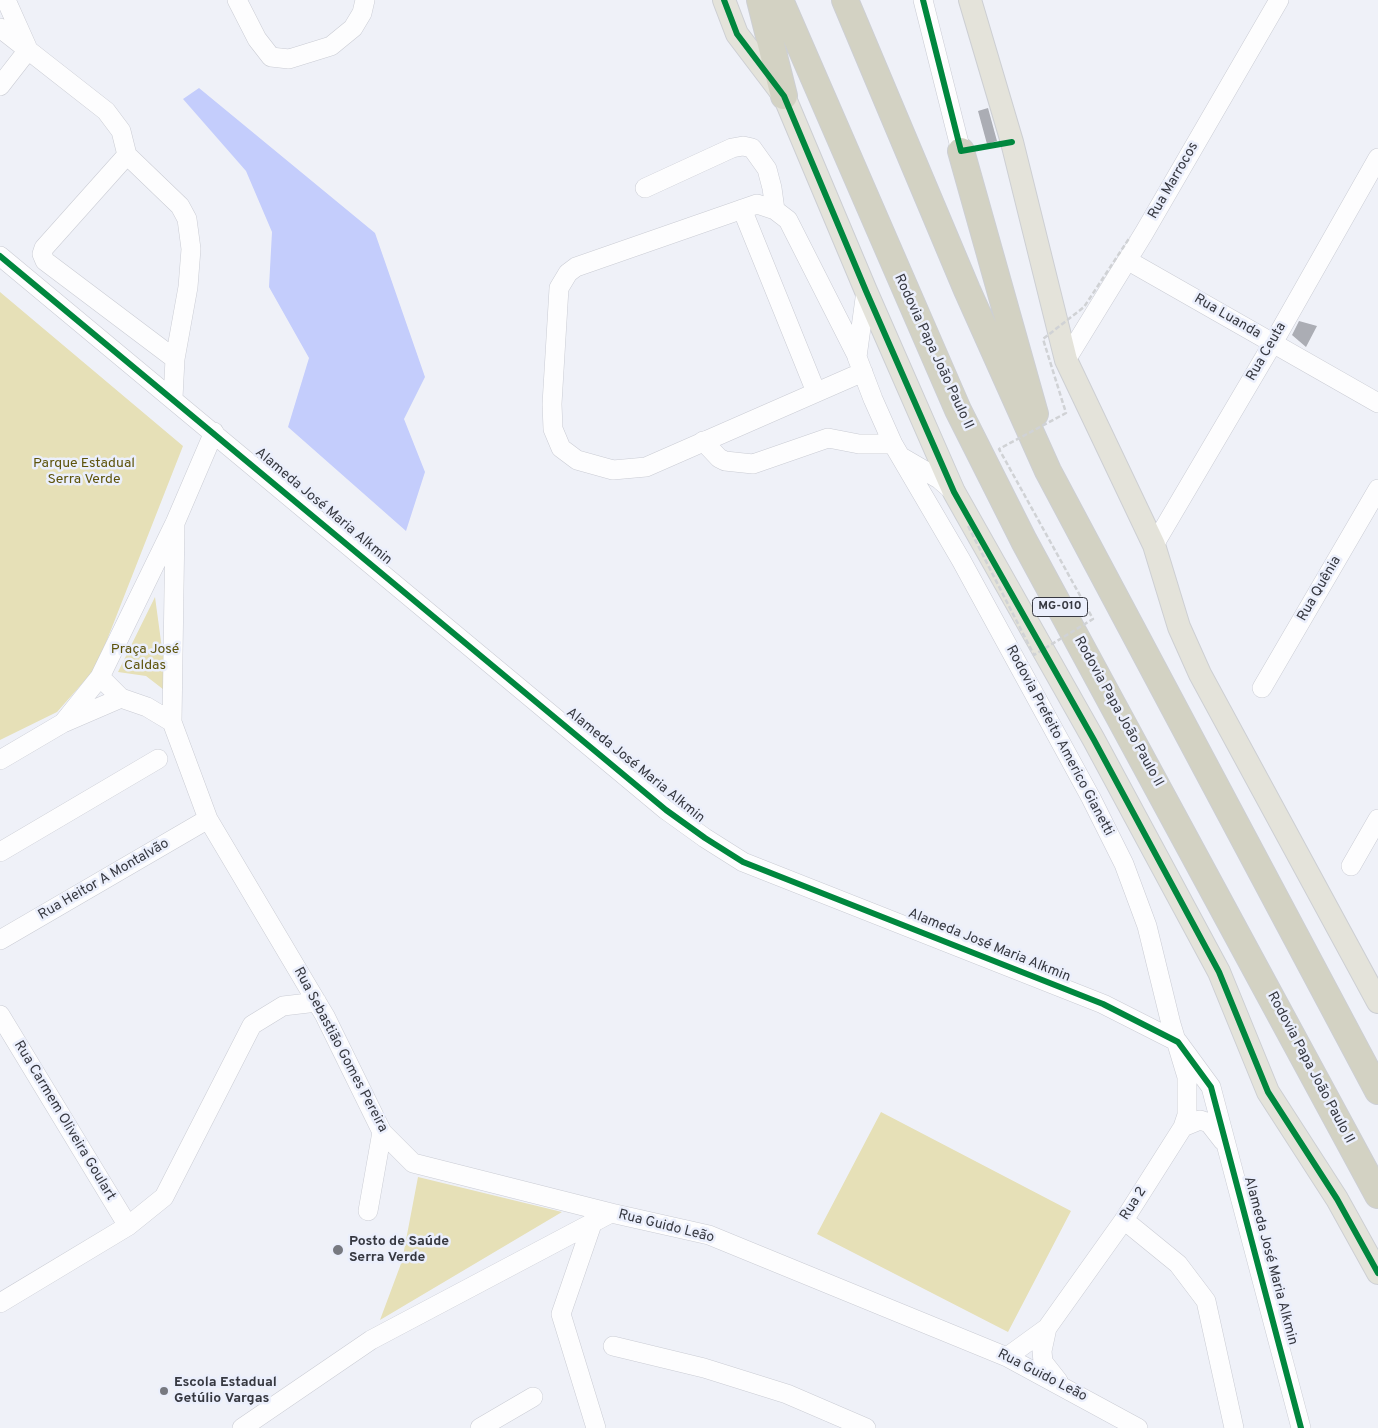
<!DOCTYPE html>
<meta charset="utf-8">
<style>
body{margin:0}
canvas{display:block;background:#eff1f8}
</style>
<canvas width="1378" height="1428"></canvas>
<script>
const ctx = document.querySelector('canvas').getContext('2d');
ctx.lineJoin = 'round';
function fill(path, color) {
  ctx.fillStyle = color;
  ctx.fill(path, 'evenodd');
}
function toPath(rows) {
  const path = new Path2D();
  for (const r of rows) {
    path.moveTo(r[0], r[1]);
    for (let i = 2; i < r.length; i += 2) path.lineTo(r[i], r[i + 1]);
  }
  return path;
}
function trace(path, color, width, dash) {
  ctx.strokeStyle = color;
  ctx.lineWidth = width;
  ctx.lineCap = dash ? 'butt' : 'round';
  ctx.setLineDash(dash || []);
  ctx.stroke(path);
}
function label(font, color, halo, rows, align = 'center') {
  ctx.font = font + ' Overpass,sans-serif';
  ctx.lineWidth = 5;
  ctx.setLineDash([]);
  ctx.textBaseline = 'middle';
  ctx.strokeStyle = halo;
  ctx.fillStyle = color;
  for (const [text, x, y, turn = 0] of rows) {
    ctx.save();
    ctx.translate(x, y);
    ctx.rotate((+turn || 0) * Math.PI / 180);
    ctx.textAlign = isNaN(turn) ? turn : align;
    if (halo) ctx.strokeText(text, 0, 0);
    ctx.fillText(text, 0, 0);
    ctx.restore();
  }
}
fill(toPath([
 [0,292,183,446,96,668,57,712,0,740],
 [155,597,168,693,146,676,118,672],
 [881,1112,1071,1211,1008,1332,817,1234],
 [418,1177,562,1212,380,1320,402,1261]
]), '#e6e0b7');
fill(toPath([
 [199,88,375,233,425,377,404,419,425,472,406,531,288,427,309,358,269,287,272,232,246,171,183,99]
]), '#c4cdfc');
fill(toPath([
 [988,108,997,141,987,144,978,111],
 [1299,321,1317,326,1306,347,1292,335]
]), '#abadb4');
const minor = toPath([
 [6,0,27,47],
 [237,0,257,39,271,57,289,59,331,46,353,28,362,13,365,0],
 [923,0,961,151],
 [0,28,106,111,121,131,127,155,180,206,187,219,191,249,188,287,175,359,173,398],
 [0,86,28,50],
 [127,155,44,248,42,254,45,261,175,359],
 [645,188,732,148,743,146,752,148,767,169,772,188,775,210],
 [742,209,816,392],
 [0,256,666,810,705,838,743,862,1103,1004,1178,1042,1211,1087,1301,1428],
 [1127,260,1378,403],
 [866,291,857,357,873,399,893,444,961,560,1091,798,1124,864,1147,926,1171,1024,1187,1077,1187,1115,1183,1127,1124,1220,1047,1328,1007,1357],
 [857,356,788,220,775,210,757,204,576,267,568,273,559,288,552,404,553,429,561,448,577,460,613,470,646,467,863,372],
 [1066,360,1144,233,1279,0],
 [703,441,719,458,725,461,753,464,828,438,859,444,893,444],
 [903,458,939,479,954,492],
 [175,523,172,722,208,819,325,1016,382,1132,413,1163,611,1213],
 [1154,545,1273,343,1378,158],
 [100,677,121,698,147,707,172,722],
 [1262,688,1378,489],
 [63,723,100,677,175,523,214,432],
 [0,760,63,723,121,698],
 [0,852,158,759],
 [1351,866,1378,819],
 [0,940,208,819],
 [0,1015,128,1226],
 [1183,1127,1200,1120,1209,1123,1223,1141],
 [368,1211,382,1132],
 [1124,1220,1178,1264,1206,1301,1234,1428],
 [592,1224,561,1314,596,1428],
 [0,1303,128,1226,164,1197,252,1025,283,1006,317,1002],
 [1047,1328,1042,1351,1043,1362,1058,1381],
 [613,1346,704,1368,787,1394,866,1428],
 [242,1428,371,1340,611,1213,709,1235,1007,1357,1138,1428],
 [480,1428,533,1397]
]);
const major = toPath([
 [724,0,737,34,784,96,866,291,954,492,1094,740,1219,972,1268,1092,1337,1199,1378,1273],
 [970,0,1012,142,1066,360,1154,545,1179,627,1200,674,1378,1002]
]);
const highway = toPath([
 [760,0,784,96],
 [780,0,958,410,1024,541,1378,1195],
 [845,0,967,290,1048,471,1378,1091],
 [961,151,1035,414]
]);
trace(minor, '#caccd4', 20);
trace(major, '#cdcfd3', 24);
trace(highway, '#cdcfd3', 28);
trace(minor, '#fdfdfe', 19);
trace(major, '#e4e3da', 22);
trace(highway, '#d3d2c3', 26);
trace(toPath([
 [968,526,1034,655,1093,619,999,449,1066,413,1043,339,1084,307,1130,237]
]), '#d0d2d5', 2.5, [5, 2.5]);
trace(toPath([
 [724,0,737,34,784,96,866,291,954,492,1094,740,1219,972,1268,1092,1337,1199,1378,1273],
 [923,0,961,151,1012,142],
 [0,256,666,810,705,838,743,862,1103,1004,1178,1042,1211,1087,1301,1428]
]), '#00873e', 6);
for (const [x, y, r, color] of [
 [338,1250,6,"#777980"],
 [164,1391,5,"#777980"]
]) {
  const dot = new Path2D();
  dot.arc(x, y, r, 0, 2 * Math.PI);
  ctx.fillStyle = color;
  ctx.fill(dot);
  trace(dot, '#ebeffc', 2);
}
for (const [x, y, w] of [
 [1060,607,55]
]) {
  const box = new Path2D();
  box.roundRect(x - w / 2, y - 9.5, w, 19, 4);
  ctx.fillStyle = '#ebeffc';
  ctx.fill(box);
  trace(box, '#363840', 1);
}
label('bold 12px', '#363840', null, [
 ["MG-010",1060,607]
]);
label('14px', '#363840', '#ebeffc', [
 ["Rua Marrocos",1174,181,-60],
 ["Rua Luanda",1227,317,30],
 ["Rodovia Papa João Paulo II",933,352,65],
 ["Rua Ceuta",1267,352,-60],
 ["Alameda José Maria Alkmin",323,507,40],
 ["Rua Quênia",1320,589,-60],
 ["Rodovia Papa João Paulo II",1118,712,61],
 ["Rodovia Prefeito Americo Gianetti",1059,741,62],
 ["Alameda José Maria Alkmin",635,766,39],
 ["Rua Heitor A Montalvão",104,880,-30],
 ["Alameda José Maria Alkmin",989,946,22],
 ["Rua Sebastião Gomes Pereira",340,1050,62],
 ["Rodovia Papa João Paulo II",1310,1068,62],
 ["Rua Carmem Oliveira Goulart",64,1121,59],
 ["Rua 2",1134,1204,-57],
 ["Rua Guido Leão",666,1227,14],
 ["Alameda José Maria Alkmin",1270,1261,75],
 ["Rua Guido Leão",1042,1376,27]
]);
label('14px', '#5d530b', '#ebeffc', [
 ["Parque Estadual",84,464],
 ["Serra Verde",84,480],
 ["Praça José",145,650],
 ["Caldas",145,666]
]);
label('bold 14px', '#363840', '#ebeffc', [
 ["Posto de Saúde",349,1242],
 ["Serra Verde",349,1258],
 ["Escola Estadual",174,1383],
 ["Getúlio Vargas",174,1399]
], 'left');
</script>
